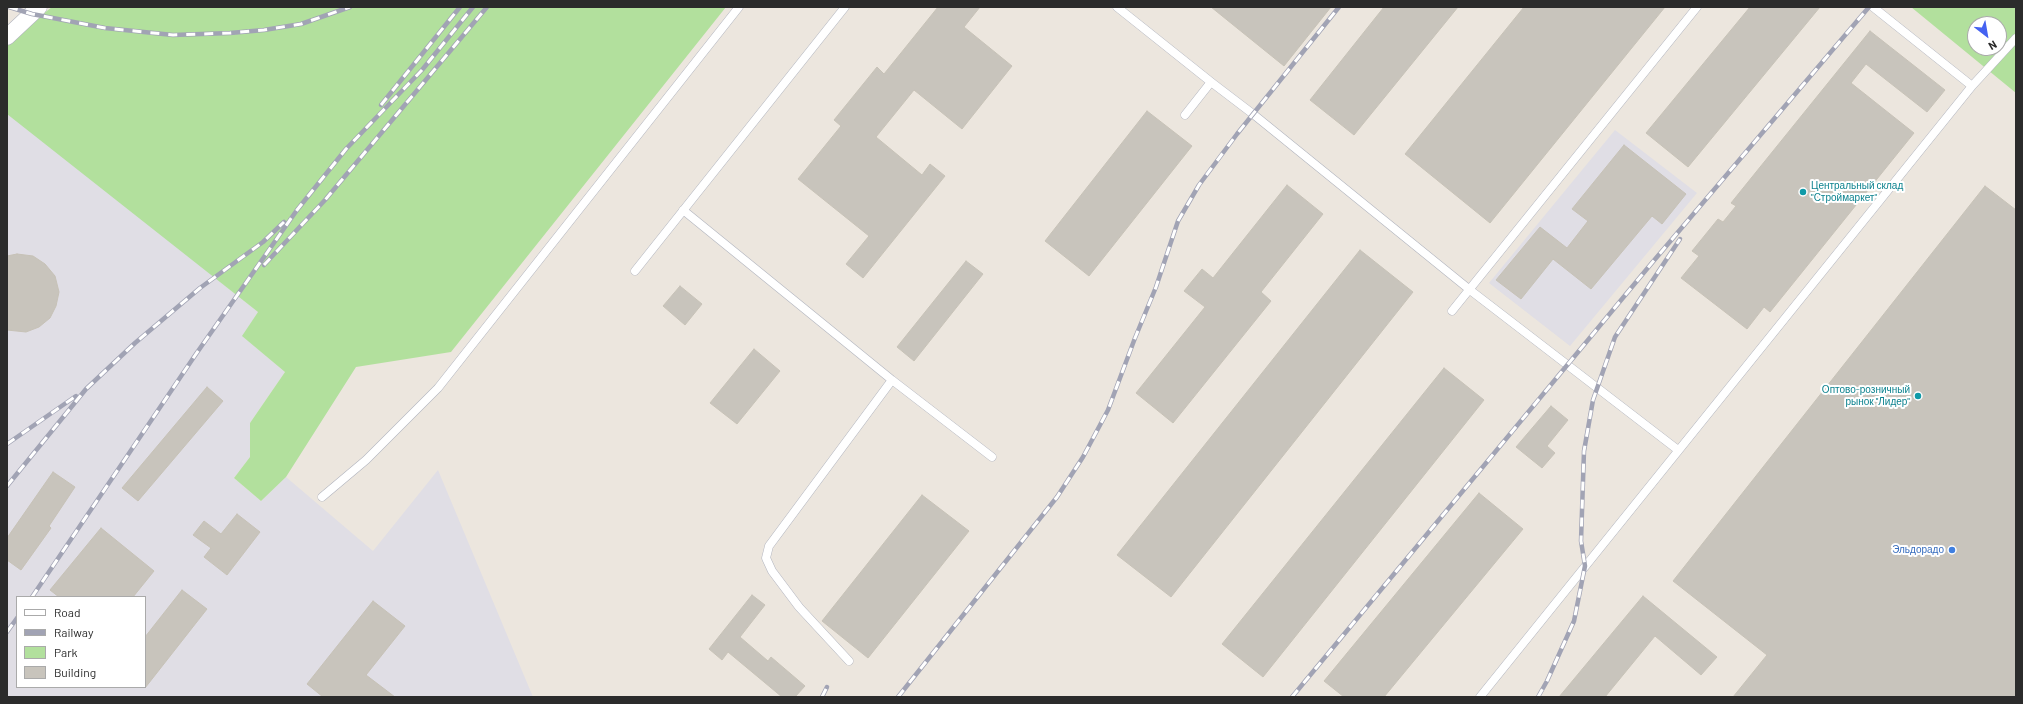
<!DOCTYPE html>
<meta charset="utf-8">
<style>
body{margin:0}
#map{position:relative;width:2023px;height:704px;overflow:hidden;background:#ece6de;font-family:Barlow,sans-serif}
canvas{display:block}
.frame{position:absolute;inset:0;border:8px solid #2b2b2b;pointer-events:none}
.legend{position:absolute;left:16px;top:596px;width:130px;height:92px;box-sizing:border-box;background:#fff;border:1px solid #aaa;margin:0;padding:5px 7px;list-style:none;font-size:12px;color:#2b2b2b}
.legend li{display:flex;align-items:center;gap:8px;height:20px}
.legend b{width:20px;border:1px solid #aaa}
.north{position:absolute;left:1967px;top:16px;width:40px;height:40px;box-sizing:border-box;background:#fff;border:1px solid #aaa;border-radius:50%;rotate:149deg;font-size:11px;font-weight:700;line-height:16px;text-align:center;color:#2b2b2b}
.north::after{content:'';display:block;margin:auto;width:14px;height:18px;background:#4562f1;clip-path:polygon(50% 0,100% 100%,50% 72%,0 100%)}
</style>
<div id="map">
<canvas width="2023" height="704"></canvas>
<div class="frame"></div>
<ul class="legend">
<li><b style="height:5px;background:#fff"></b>Road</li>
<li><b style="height:5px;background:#a1a3b4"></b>Railway</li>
<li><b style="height:11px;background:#b2e09d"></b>Park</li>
<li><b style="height:11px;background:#c8c4bc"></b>Building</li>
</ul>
<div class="north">N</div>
</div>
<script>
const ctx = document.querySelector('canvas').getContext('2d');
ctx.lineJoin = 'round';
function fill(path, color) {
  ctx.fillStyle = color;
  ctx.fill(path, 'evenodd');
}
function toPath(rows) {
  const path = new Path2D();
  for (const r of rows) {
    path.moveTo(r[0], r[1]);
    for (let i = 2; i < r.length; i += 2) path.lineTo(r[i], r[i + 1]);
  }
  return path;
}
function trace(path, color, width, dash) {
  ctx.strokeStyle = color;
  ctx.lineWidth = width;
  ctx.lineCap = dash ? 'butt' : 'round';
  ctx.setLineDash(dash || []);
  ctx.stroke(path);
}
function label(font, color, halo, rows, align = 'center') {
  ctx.font = font + ' Barlow,sans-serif';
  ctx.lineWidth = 4;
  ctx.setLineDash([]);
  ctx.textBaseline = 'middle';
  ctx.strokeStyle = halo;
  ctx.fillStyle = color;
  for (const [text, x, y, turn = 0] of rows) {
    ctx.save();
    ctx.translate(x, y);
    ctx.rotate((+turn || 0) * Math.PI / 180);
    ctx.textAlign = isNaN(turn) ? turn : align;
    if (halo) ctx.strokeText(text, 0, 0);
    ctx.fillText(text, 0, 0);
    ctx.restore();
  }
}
fill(toPath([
 [7,108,258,312,243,336,285,372,250,423,250,457,234,478,261,501,286,477,373,551,438,470,533,697,7,697],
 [17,597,145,597,145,687,17,687],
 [1615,130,1697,193,1570,346,1489,283]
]), '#e0dee5');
fill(toPath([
 [52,7,726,7,451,352,356,367,286,477,261,501,234,478,250,457,250,423,285,372,242,336,258,312,7,114,7,42],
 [1911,7,2016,7,2016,93],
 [1975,24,1999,24,1999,48,1975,48]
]), '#b2e09d');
const building = toPath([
 [938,7,980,7,964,27,1012,66,962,129,914,90,876,137,922,175,930,164,945,176,863,278,846,264,869,236,798,179,841,126,834,120,877,67,884,74,938,7],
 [1211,7,1331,7,1284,66,1211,7],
 [1384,7,1458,7,1354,135,1310,100,1384,7],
 [1524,7,1665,7,1490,223,1405,154,1524,7],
 [1750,7,1820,7,1688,167,1646,133,1750,7],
 [1870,31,1945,90,1927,112,1866,64,1851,83,1914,133,1770,312,1764,307,1747,329,1681,278,1699,256,1692,251,1718,219,1723,222,1736,206,1731,203,1870,31],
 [1147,111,1192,146,1089,276,1045,241,1147,111],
 [1624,145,1686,194,1662,224,1652,216,1591,289,1553,259,1521,299,1496,280,1540,227,1567,248,1588,221,1572,209,1624,145],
 [1287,185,1323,214,1261,292,1271,301,1173,423,1136,393,1205,307,1184,291,1202,269,1213,278,1287,185],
 [1985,186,2016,210,2016,697,1733,697,1767,655,1673,581,1985,186],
 [1360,250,1413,292,1171,597,1117,555,1360,250],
 [17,254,33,256,45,264,55,276,59,292,56,306,50,318,39,327,26,332,7,330,7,256,17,254],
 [966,261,983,274,914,361,897,347,966,261],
 [680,286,702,304,685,325,663,306,680,286],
 [754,349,780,371,737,424,710,403,754,349],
 [1444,368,1484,400,1263,677,1222,644,1444,368],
 [207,387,223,401,138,501,122,488,207,387],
 [1551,406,1568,420,1547,446,1555,453,1542,468,1516,447,1551,406],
 [53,472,75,487,49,526,51,528,21,570,7,560,7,538,53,472],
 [1479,493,1523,529,1384,697,1344,697,1324,681,1479,493],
 [922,495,969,531,868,658,822,621,922,495],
 [237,514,260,532,227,575,204,557,211,548,193,535,204,521,221,534,237,514],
 [101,528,154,571,133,597,59,597,50,590,101,528],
 [182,590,207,609,145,688,145,637,182,590],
 [752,595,765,605,740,637,768,661,771,657,805,686,795,697,782,697,728,652,722,660,709,649,752,595],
 [1643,596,1717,657,1701,675,1655,636,1605,697,1559,697,1643,596],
 [373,601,405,626,366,675,395,697,323,697,307,684,373,601]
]);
fill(building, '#c8c4bc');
trace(building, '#c7c2b7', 1);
const service = toPath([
 [1117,7,1211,82,1253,114,1470,290,1678,450],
 [1873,7,1972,86],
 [1185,115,1211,82],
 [683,210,892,380,992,457],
 [635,271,845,7],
 [1452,311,1697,7],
 [322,497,366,460,438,388,739,7],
 [849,661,799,607,772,571,766,558,769,546,892,380],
 [1480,697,1972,86,2016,38]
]);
const minor = toPath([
 [7,37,39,7]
]);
trace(service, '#b1b4be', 9);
trace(minor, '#b1b4be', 17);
trace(service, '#fff', 8);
trace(minor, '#fff', 16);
const rail = toPath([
 [9,7,32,14,105,28,173,35,230,33,264,30,301,24,350,7],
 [381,105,460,7],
 [264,265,325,200,487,7],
 [7,444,76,396],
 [7,486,86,389,135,343,200,288,263,242,284,222],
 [32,597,196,354,297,210,346,149,422,70,473,7],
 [7,632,17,618],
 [822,697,827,687],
 [898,697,1057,497,1083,457,1108,410,1135,338,1156,287,1178,221,1199,185,1237,134,1339,7],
 [1292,697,1651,264,1869,7],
 [1538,697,1547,681,1574,621,1585,566,1581,541,1584,451,1593,400,1615,337,1680,239]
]);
trace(rail, '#a1a3b4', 4.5);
trace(rail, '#fff', 3, [9]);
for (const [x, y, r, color] of [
 [1803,192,4,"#0f9aa8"],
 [1918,396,4,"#0f9aa8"],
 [1952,550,4,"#3f7fe0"]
]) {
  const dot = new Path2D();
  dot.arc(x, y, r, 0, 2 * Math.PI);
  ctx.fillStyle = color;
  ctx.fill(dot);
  trace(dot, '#fff', 1.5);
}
label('10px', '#0d838f', '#fff', [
 ["Центральный склад",1811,186],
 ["\"Строймаркет\"",1811,198],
 ["Оптово-розничный",1910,390,"right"],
 ["рынок \"Лидер\"",1910,402,"right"]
], 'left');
label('10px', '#366cbe', '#fff', [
 ["Эльдорадо",1944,550]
], 'right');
</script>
